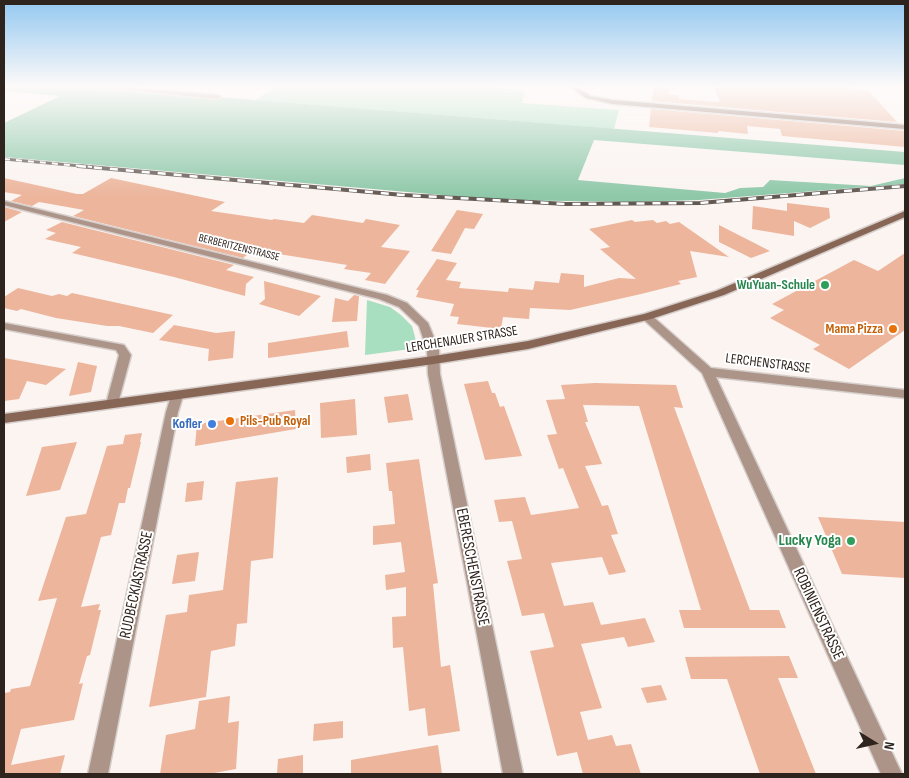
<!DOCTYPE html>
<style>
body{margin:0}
#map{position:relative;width:909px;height:778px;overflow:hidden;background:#fbf4f1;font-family:"Sofia Sans Condensed",sans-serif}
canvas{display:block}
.frame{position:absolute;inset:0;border:5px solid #2f231d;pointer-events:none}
.north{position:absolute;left:849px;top:718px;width:50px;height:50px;-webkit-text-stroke:4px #fff;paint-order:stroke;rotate:100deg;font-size:14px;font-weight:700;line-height:20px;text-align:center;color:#2f231d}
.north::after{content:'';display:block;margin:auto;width:18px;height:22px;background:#2f231d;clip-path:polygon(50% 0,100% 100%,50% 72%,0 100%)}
</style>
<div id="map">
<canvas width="909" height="778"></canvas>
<div class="frame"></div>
<div class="north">N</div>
</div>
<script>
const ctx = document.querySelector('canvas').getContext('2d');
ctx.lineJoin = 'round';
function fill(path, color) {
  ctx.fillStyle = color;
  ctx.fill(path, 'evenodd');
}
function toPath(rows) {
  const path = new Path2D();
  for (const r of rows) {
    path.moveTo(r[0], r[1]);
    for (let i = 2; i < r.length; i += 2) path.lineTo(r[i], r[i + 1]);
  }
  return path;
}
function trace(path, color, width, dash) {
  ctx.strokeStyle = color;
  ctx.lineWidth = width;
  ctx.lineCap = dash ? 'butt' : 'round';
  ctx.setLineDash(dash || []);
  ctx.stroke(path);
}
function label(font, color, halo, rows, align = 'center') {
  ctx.font = font + ' "Sofia Sans Condensed",sans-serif';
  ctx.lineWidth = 4;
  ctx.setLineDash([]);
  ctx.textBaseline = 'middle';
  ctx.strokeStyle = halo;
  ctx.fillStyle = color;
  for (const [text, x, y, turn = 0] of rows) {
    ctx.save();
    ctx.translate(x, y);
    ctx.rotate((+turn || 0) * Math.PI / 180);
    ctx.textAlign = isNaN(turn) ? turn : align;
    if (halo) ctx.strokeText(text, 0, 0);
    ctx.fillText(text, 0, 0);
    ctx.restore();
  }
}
fill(toPath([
 [274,87,494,87,525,91,522,103,619,110,614,129,256,100],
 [367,300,390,307,401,315,412,326,418,348,365,355]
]), '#a8dfc1');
fill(toPath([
 [4,87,93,87,905,152,905,165,594,140,578,180,725,193,740,188,763,187,770,180,871,186,905,178,905,184,699,200,633,202,500,200,4,157,4,123,60,96,4,91]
]), '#8ec8a9');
fill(toPath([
 [654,87,668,87,669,95,678,95,679,99,720,102,714,87,852,87,855,90,869,91,897,122,652,101],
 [651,109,905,131,905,147,782,136,780,129,747,126,748,134,718,131,718,133,649,127],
 [4,178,77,194,83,194,111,178,225,202,211,211,272,220,274,219,304,223,312,215,363,223,366,219,400,225,381,247,410,251,385,284,365,280,371,273,344,269,347,265,254,250,249,250,248,254,243,258,73,216,84,210,39,202,32,206,11,201,22,195,4,192],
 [787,203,829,208,830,218,810,228,794,221,794,236,752,229,753,206,787,211],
 [4,207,22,212,4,222],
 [457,210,483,214,474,229,465,228,451,254,431,251],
 [632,220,635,222,653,220,657,223,666,221,670,224,679,222,729,257,690,251,697,277,678,281,681,284,641,294,570,310,530,308,529,319,503,317,501,329,457,324,459,317,450,316,454,304,416,297,419,290,416,290,437,259,457,263,446,280,461,282,459,288,508,292,509,288,533,290,535,281,559,283,561,273,584,275,584,287,619,278,636,279,600,249,610,247,589,229],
 [62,222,234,265,226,270,254,277,246,284,245,296,174,277,72,253,81,247,45,239,56,233,46,230],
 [719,225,770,251,751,258,719,242],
 [905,253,905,330,849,369,813,349,820,345,770,318,784,310,772,304,854,260,878,271],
 [264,281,321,296,299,316,259,304,265,299],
 [18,288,52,296,59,294,67,296,72,293,173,315,153,333,119,326,107,326,56,318,21,309,17,311,4,308,4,297],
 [354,295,359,296,357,321,332,322,335,298,348,301],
 [174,325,216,333,235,331,233,358,208,361,209,349,159,340],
 [347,331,349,347,268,358,268,343],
 [4,358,66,369,46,385,27,381,19,399,4,401],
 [78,362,97,366,91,392,69,396],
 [488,381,492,393,495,393,500,407,504,406,522,456,485,460,464,384],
 [595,383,676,385,683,408,674,407,750,610,779,610,786,628,684,628,679,610,701,610,639,406,583,405,588,422,585,422,602,464,585,466,602,506,608,505,618,534,611,535,626,572,609,575,602,557,551,563,564,606,593,602,601,625,645,618,655,642,628,647,624,637,581,644,602,708,580,712,588,740,612,735,616,746,631,744,641,774,583,774,577,752,557,756,530,651,554,647,544,613,522,616,507,561,522,559,512,521,499,522,494,500,525,497,531,515,579,508,563,468,559,469,547,435,557,434,546,400,565,399,561,385],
 [408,394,413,420,388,423,384,397],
 [355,399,357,435,321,438,320,403],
 [295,410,296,429,195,446,197,424],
 [142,433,140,442,141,442,130,488,128,488,125,503,119,503,111,535,101,537,81,607,100,604,98,610,101,610,90,655,87,656,79,684,83,683,74,720,21,729,11,765,65,755,60,774,4,774,4,693,10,692,11,689,30,686,57,598,38,601,66,517,86,514,107,446,123,444,125,435],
 [77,442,60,490,26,496,42,447],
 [370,454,371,470,347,473,346,457],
 [419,459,438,583,433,584,441,667,450,665,460,731,428,736,425,708,409,711,403,647,393,648,392,617,406,616,406,587,386,590,385,575,405,572,401,542,373,545,373,526,395,524,392,491,389,491,386,463],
 [278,477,273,558,251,561,247,623,237,624,235,646,211,651,206,697,149,707,166,615,187,612,189,595,223,590,236,482],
 [204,481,202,500,185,502,187,483],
 [818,517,905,522,905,578,842,574],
 [199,552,195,581,172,584,177,555],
 [789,656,798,678,778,678,816,774,760,774,727,679,691,679,685,657],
 [661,685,667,700,647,703,641,688],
 [230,696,228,723,239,721,236,769,209,774,160,774,166,735,195,729,199,701],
 [343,721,343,738,313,741,314,724],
 [438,745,442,774,351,774,351,760],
 [303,755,303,774,277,774,278,759]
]), '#ecb59c');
const street = toPath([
 [98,87,124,87,218,95,221,97,218,99,98,87],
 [4,201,387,295,407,303,428,323,439,350,440,374,523,774,503,774,428,374,427,350,419,326,399,307,379,299,4,205,4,201],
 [647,314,651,315,711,368,905,390,905,398,716,377,902,774,881,774,702,373,643,319,642,317,643,315,647,314],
 [4,323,124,345,131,355,117,407,107,407,106,404,119,355,116,350,4,329,4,323],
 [177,392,183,396,178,412,108,774,88,774,166,412,171,396,177,392]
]);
const secondary = toPath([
 [570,87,577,87,590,96,613,100,905,125,905,129,613,104,586,98,570,87],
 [905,211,905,217,724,295,651,319,528,349,434,364,4,423,4,414,434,356,528,341,644,314,716,291,905,211]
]);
trace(street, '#d6cecb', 3);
trace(secondary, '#d6cecb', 3);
fill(street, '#ac9489');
fill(secondary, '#886656');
const railFar1 = toPath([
 [4,159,92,167]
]);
const rail = toPath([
 [78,166,403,195,566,204,700,203,905,186]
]);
trace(railFar1, '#635953', 3);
trace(rail, '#635953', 4);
trace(railFar1, '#fff', 2, [6]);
trace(rail, '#fff', 2.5, [8]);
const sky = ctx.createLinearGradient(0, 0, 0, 196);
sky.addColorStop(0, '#93c8f0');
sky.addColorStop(0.44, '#fdfaf9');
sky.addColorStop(1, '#fdfaf900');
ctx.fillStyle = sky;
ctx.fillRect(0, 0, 909, 196);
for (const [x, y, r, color] of [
 [825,285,5,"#2e9e5b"],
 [893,329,5,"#e8710a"],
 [230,421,5,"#e8710a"],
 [212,424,5,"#3f7fe0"],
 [851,541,5,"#2e9e5b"]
]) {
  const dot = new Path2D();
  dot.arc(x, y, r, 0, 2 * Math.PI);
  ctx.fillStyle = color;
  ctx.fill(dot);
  trace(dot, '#fff', 2);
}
label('11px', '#2f231d', '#fff', [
 ["BERBERITZENSTRASSE",239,248,14]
]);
label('bold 14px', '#27864d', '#fff', [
 ["WuYuan-Schule",815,285]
], 'right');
label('bold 14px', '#c56008', '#fff', [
 ["Mama Pizza",883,329],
 ["Pils-Pub Royal",240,421,"left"]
], 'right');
label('14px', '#2f231d', '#fff', [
 ["LERCHENAUER STRASSE",462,340,-9],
 ["LERCHENSTRASSE",768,364,7]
]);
label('bold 14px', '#366cbe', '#fff', [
 ["Kofler",202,424]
], 'right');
label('bold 16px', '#27864d', '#fff', [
 ["Lucky Yoga",841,541]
], 'right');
label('16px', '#2f231d', '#fff', [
 ["EBERESCHENSTRASSE",472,567,79],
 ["RUDBECKIASTRASSE",137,585,-78],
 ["ROBINIENSTRASSE",818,614,65]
]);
</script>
